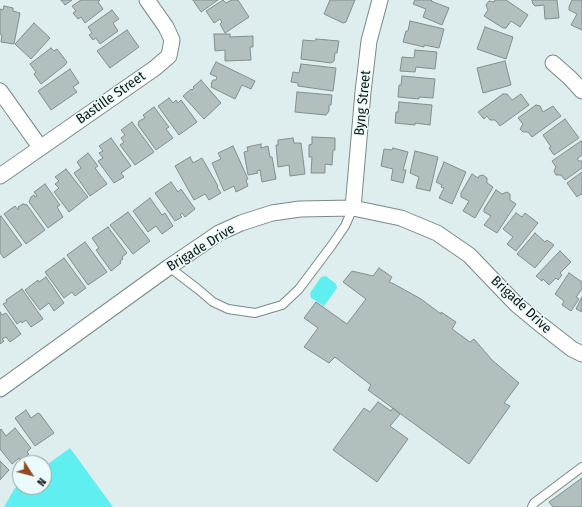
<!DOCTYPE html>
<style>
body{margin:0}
#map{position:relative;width:582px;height:507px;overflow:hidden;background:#deeded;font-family:"Fira Sans Condensed",sans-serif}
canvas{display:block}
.north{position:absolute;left:12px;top:455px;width:40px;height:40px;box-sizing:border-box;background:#ebfbfb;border:1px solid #95a0a0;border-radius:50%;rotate:126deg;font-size:11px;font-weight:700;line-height:16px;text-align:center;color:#131818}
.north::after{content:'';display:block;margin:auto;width:14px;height:18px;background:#904a22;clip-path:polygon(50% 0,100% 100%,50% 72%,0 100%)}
</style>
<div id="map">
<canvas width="582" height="507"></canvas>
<div class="north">N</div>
</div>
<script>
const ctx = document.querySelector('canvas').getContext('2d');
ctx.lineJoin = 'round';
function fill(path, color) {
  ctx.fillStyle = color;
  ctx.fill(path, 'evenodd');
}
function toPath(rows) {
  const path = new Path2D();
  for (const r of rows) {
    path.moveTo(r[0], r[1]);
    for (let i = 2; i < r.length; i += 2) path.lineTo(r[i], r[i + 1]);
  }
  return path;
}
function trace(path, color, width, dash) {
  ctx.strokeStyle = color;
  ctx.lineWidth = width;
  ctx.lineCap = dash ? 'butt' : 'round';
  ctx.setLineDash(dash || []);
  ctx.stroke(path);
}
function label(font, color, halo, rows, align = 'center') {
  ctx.font = font + ' "Fira Sans Condensed",sans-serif';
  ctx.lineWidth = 3;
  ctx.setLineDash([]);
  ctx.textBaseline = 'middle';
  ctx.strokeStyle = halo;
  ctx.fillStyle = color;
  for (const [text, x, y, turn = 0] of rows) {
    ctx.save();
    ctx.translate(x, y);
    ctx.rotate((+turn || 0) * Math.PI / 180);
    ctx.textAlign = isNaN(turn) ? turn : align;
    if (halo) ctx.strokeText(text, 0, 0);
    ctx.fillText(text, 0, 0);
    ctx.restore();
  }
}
fill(toPath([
 [326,276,336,284,337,288,324,306,311,298,310,293,321,277],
 [70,448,113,507,4,507,15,488,20,485,20,487,44,487,44,467]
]), '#60eff0');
const building = toPath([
 [61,0,72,0,65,5,61,0],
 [81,0,100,0,98,2,103,9,85,23,81,17,78,19,73,13,76,11,72,6,81,0],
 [193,0,218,0,201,12,193,0],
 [223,0,226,3,232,0,238,0,249,17,225,33,220,24,222,22,220,19,214,23,206,11,223,0],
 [330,0,355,0,346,22,343,23,324,14,330,0],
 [415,0,432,0,431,1,449,8,442,25,423,17,426,9,413,4,415,0],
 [495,0,506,0,528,15,520,27,511,21,506,28,503,28,484,16,488,10,486,5,489,1,494,2,495,0],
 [532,0,557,0,559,18,545,19,544,5,535,6,533,4,532,0],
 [572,0,582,0,582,30,571,25,577,14,569,10,569,7,572,0],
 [4,6,13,8,13,11,20,13,14,44,1,42,2,35,0,34,0,9,3,10,4,6],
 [112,10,119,19,113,23,118,31,100,44,96,38,93,40,89,35,92,33,88,27,112,10],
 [410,21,444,29,439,48,424,45,424,47,403,42,406,31,408,31,410,21],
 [34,23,50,38,31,59,15,44,34,23],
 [485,27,513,37,506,59,477,49,485,27],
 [127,30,139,47,110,68,97,51,127,30],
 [214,34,230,34,230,37,253,36,253,47,250,47,251,60,225,61,225,50,215,51,214,34],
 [316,39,339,41,337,53,335,53,334,61,331,63,301,59,303,40,315,41,316,39],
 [51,48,54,51,57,49,67,62,65,65,41,84,34,74,36,72,30,64,51,48],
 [415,50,437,52,435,69,416,67,415,72,400,71,402,57,414,58,415,50],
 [505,61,511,85,483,93,477,68,505,61],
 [216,62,255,81,251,89,242,85,235,99,211,87,212,85,211,84,213,80,216,80,217,77,210,74,216,62],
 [301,64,336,68,333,91,298,86,298,83,291,82,293,72,299,73,301,64],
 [70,69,79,83,73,87,77,92,51,110,38,91,70,69],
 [402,76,435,79,433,98,419,97,419,99,398,97,399,85,401,85,402,76],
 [201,80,221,103,204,119,183,96,191,89,192,90,194,88,193,87,201,80],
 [297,92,332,95,331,105,329,105,329,111,326,115,295,112,297,92],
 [503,94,507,94,512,100,521,94,529,105,500,126,495,120,490,120,487,116,484,119,478,112,503,94],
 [169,98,173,103,176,100,178,103,181,100,197,122,179,135,158,106,169,98],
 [399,102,432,105,430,125,415,123,415,125,395,123,396,112,398,112,399,102],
 [536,105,540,106,543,112,553,106,561,116,532,137,528,132,523,132,520,129,523,124,518,118,536,105],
 [154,107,169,127,166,129,173,138,156,150,138,125,139,121,145,118,143,115,154,107],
 [565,119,579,138,554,155,549,148,551,147,543,135,565,119],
 [132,122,154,152,135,165,120,145,124,142,121,138,125,135,121,130,132,122],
 [312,137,335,138,335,150,333,150,332,165,325,164,325,173,311,173,312,157,309,157,309,145,312,144,312,137],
 [111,138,131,166,121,173,124,177,114,183,98,161,103,158,99,153,103,151,99,146,111,138],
 [293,138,294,143,301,143,305,174,290,176,289,165,278,167,276,145,278,145,278,140,293,138],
 [581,141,582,142,582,155,577,159,579,161,582,161,582,168,565,180,561,175,556,175,554,171,556,167,552,161,581,141],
 [261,144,261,148,268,146,270,157,272,157,276,179,262,182,260,170,257,171,258,173,248,175,244,152,248,151,247,147,261,144],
 [233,146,248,179,246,180,248,186,236,192,234,186,224,191,212,163,221,159,218,153,233,146],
 [393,148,408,152,403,170,406,170,403,183,391,180,393,169,381,166,384,149,392,150,393,148],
 [415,151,438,157,430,191,416,188,419,177,410,173,415,151],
 [88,153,98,166,95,168,107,184,90,196,74,173,81,168,77,162,88,153],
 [190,157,193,163,202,158,218,186,217,187,221,193,209,200,205,194,194,200,175,166,190,157],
 [444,162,466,172,452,204,439,198,444,188,441,187,442,185,436,182,444,162],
 [66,169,88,197,69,212,54,192,59,188,55,184,59,181,55,177,66,169],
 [582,172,582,195,581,194,577,197,567,183,582,172],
 [472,174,478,178,479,176,483,175,487,178,487,183,493,187,475,218,463,211,469,201,461,197,461,193,472,174],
 [171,182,178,192,181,189,195,209,185,217,182,213,180,215,182,217,175,221,155,193,171,182],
 [45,184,60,205,57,207,63,217,48,228,29,202,31,197,34,195,35,197,37,196,34,192,45,184],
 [496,190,502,194,507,192,510,194,510,200,516,204,497,233,484,225,491,216,484,212,484,209,496,190],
 [150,198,162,215,165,213,173,226,162,234,156,226,148,232,133,211,150,198],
 [23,204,27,205,45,230,26,244,4,214,15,206,18,210,19,209,18,207,23,204],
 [128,212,150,241,133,254,110,225,128,212],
 [516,213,522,217,525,213,538,223,516,251,507,244,513,237,503,229,516,213],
 [1,216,22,245,4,258,0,253,0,217,1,216],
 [108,227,127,253,122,257,123,259,120,261,121,263,111,271,96,250,99,248,92,238,108,227],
 [535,233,545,242,547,240,554,245,535,268,517,254,535,233],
 [85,242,107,272,88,285,67,255,85,242],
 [560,251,571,262,560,273,562,275,558,280,556,278,549,285,543,279,542,281,536,276,560,251],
 [64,258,86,288,75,296,72,292,64,298,45,272,64,258],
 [379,268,392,277,389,282,394,284,421,299,441,314,441,312,456,322,452,329,470,342,474,339,492,360,519,383,504,403,510,406,469,464,368,390,371,385,335,357,329,363,304,347,318,328,304,318,316,302,347,324,366,299,343,282,352,271,373,276,379,268],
 [569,273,582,282,582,289,576,297,579,299,571,311,562,305,564,301,555,294,569,273],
 [46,277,64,303,54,311,49,303,40,310,25,290,38,280,39,282,46,277],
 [22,289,43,319,31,327,26,320,22,323,21,321,17,324,3,304,7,302,6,300,22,289],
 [582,297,582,312,576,309,582,297],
 [0,312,2,315,6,313,21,334,10,342,6,337,2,339,4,341,0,344,0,312],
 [378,402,391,411,393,408,400,414,390,426,408,439,377,482,333,450,364,408,370,412,378,402],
 [26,410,31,418,38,413,40,414,54,433,35,446,15,418,26,410],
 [15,428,31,448,27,452,29,454,21,461,19,458,12,464,0,449,0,430,1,429,6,436,15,428],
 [0,461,9,470,0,480,0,461],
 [582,478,582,507,553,507,549,502,582,478]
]);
fill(building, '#b1c0bf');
trace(building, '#808e8e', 1);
const service = toPath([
 [169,267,199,290,213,302,228,309,255,313,282,305,299,289,332,245,345,226,353,208],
 [532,507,534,503,582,467]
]);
const minor = toPath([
 [553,63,570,78,582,91],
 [0,91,40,147],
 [0,176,155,68,169,56,172,40,166,27,147,0],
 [353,208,363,92,369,41,380,0],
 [0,389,169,267,219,233,241,223,272,213,300,209,353,208,401,218,437,233,469,255,517,305,540,324,572,349,582,354]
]);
trace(service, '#7a8888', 10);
trace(minor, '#7a8888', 17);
trace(service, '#fff', 8);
trace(minor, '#fff', 15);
label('14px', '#131818', '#ebfbfb', [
 ["Bastille Street",111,98,-35],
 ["Byng Street",363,103,-84],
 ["Brigade Drive",201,248,-32],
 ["Brigade Drive",521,305,43]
]);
</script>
